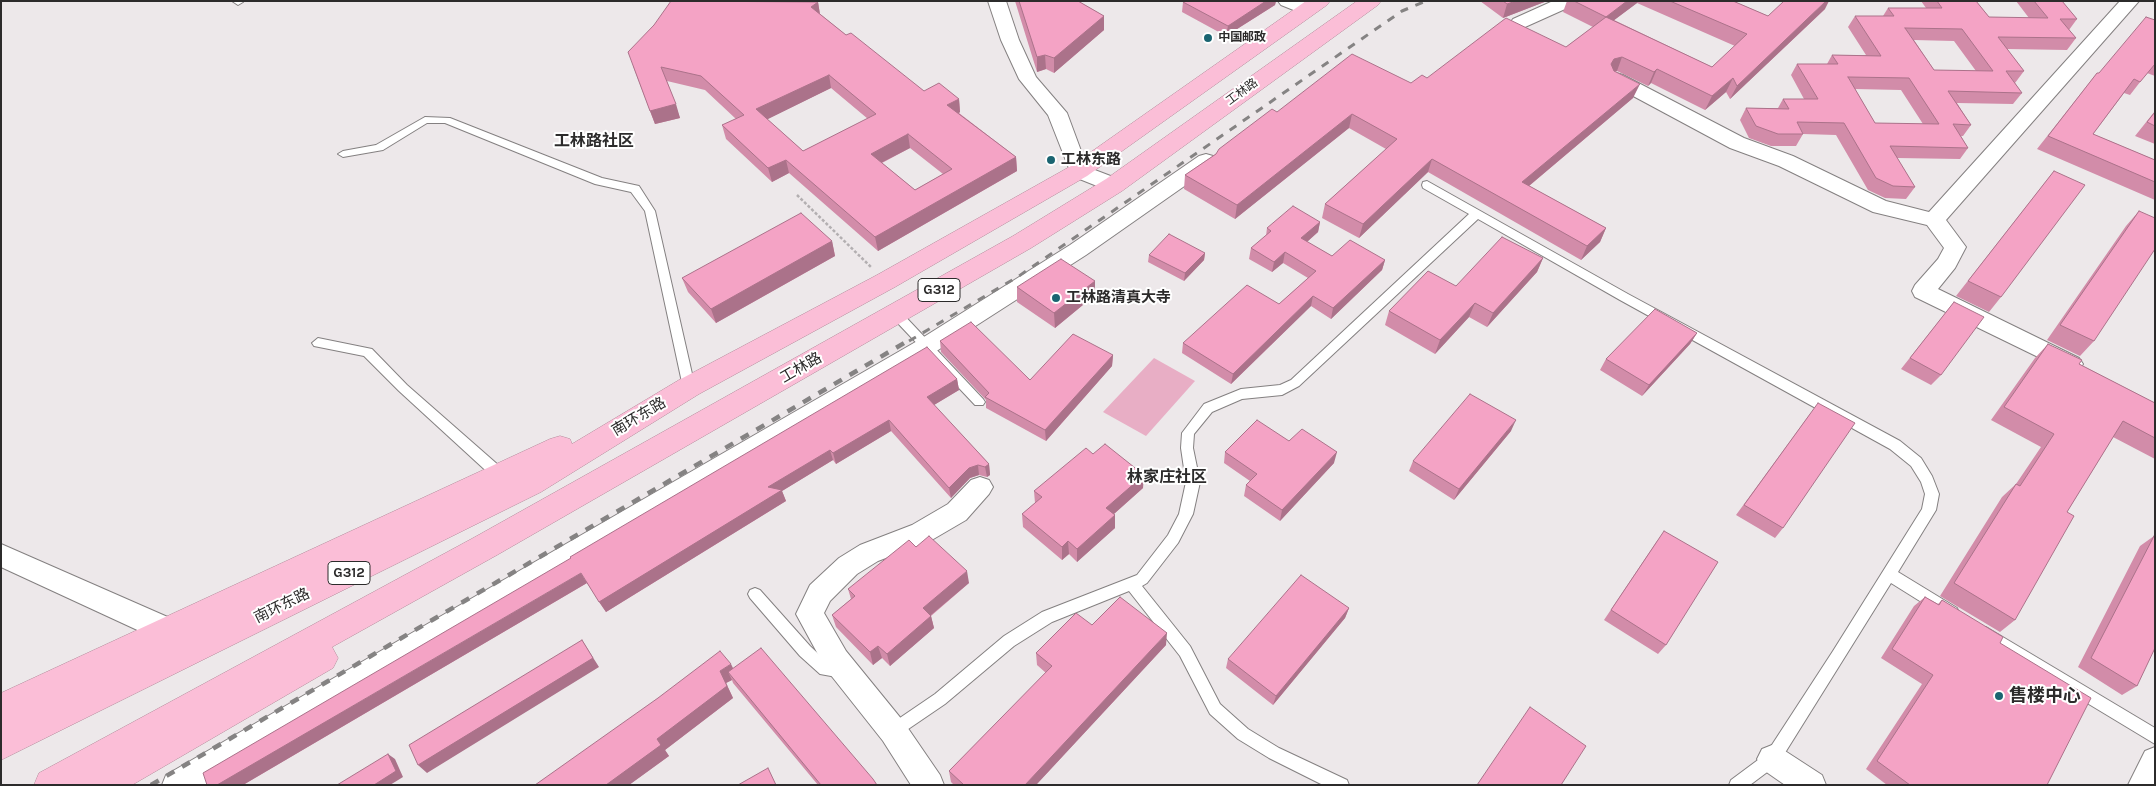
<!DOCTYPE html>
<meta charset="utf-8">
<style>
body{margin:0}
#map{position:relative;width:2156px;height:786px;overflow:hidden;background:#ede8ea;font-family:Karla,sans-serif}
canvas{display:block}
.frame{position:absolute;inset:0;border:2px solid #2c2b2b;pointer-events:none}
</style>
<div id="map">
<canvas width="2156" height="786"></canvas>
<div class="frame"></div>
</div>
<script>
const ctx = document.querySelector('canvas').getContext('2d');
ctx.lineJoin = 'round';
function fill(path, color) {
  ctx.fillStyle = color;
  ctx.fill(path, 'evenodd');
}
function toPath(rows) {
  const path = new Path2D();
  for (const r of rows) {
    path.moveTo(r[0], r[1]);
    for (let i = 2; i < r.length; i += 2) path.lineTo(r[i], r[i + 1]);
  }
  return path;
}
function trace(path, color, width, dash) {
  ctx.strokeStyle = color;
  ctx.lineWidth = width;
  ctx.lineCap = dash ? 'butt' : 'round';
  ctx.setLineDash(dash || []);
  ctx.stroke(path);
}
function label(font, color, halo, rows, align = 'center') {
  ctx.font = font + ' Karla,"Noto Sans SC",sans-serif';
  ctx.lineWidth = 4;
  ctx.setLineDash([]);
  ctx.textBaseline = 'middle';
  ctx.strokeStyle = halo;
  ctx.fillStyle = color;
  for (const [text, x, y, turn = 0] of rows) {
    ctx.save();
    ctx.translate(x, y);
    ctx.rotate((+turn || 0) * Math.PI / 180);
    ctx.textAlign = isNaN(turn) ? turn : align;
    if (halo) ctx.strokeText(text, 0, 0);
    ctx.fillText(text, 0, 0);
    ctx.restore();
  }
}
fill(toPath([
 [1154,358,1195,381,1146,436,1103,412]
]), '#e8aec5');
const lane = toPath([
 [232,1,242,1,243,2,238,5,232,1],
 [425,117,450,118,602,178,639,186,655,211,695,387,693,390,689,392,685,390,683,387,645,211,631,192,595,184,445,123,427,123,383,150,343,157,338,154,343,151,376,145,425,117],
 [1427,181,1628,294,1900,441,1921,458,1932,476,1939,494,1936,510,1898,572,1957,608,1959,613,1957,618,1952,619,1947,618,1891,583,1778,764,1750,785,1729,785,1731,780,1766,754,1833,651,1922,509,1925,494,1921,482,1911,466,1890,449,1620,300,1478,219,1299,386,1282,395,1242,399,1212,412,1194,434,1193,448,1200,482,1193,514,1178,543,1147,583,1142,586,1190,646,1220,704,1248,729,1279,748,1347,780,1349,785,1323,785,1269,758,1238,739,1210,714,1180,656,1129,591,1052,622,1014,646,945,704,898,736,893,738,888,736,885,731,888,726,935,694,1004,636,1042,612,1137,575,1168,535,1179,514,1186,482,1181,448,1182,433,1204,404,1241,389,1280,385,1291,380,1469,214,1423,188,1422,185,1423,182,1427,181],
 [896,310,900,311,983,399,985,402,983,405,975,405,892,317,890,314,892,311,896,310],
 [318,338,372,349,407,385,505,471,507,475,505,479,500,480,495,479,399,391,364,356,314,346,312,343,318,338],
 [755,588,760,590,810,646,828,663,847,666,849,671,847,676,842,678,820,674,800,656,750,598,748,594,750,590,755,588],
 [1986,627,2155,728,2155,744,1981,639,1979,634,1981,629,1986,627]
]);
const street = toPath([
 [988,1,1006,1,1019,40,1036,77,1067,113,1087,167,1121,180,1124,185,1121,190,1114,192,1107,190,1072,176,1048,115,1019,79,1001,40,988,1],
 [1278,1,1302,1,1312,6,1315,10,1312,14,1306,15,1281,5,1278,1],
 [1553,1,1577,1,1574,5,1525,27,1519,28,1513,27,1510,23,1513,19,1553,1],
 [2120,1,2139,1,1946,220,1966,247,1955,268,1938,289,2079,358,2083,364,2079,370,2071,373,1915,297,1912,291,1915,285,1938,259,1944,248,1927,225,1873,212,1779,166,1730,148,1609,83,1607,79,1609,75,1616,73,1623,75,1744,138,1793,156,1886,201,1929,212,2120,1],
 [1206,154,1213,156,1216,161,1213,166,1086,255,935,352,206,785,162,785,166,775,919,340,1070,245,1199,156,1206,154],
 [980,477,989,480,993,487,989,494,966,520,930,541,878,561,857,574,830,601,824,613,846,651,903,721,940,775,944,785,911,785,883,741,826,669,796,614,810,585,839,558,860,545,912,525,948,504,971,480,980,477],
 [1,544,179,622,183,631,179,640,169,643,159,640,1,567,1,544],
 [1772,745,1782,749,1822,775,1826,785,1785,785,1762,769,1757,759,1762,749,1772,745],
 [2155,747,2155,785,2128,785,2145,751,2155,747]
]);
const highway = toPath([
 [1306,1,1330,1,1327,5,1087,176,895,287,699,394,541,492,1,760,1,726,10,722,1,726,1,693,550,439,560,436,570,439,572,444,679,380,877,275,1071,166,1306,1],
 [1357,1,1381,1,1378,5,1122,191,1031,248,497,555,332,647,338,658,333,668,132,785,34,785,39,773,475,537,1013,236,1106,179,1357,1]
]);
trace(lane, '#848081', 2);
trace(street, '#848081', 2);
trace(highway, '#b38b9b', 1);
trace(toPath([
 [797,195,871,267]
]), '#b3afb1', 2.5, [3, 2]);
fill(lane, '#fff');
fill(street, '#fff');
fill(highway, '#fbbed7');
trace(toPath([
 [909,341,1019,276,1402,11,1426,1]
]), '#858383', 3, [8, 8]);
trace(toPath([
 [151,785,911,339]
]), '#858383', 4.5, [9, 9]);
fill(toPath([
 [1015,1,1078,1,1104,16,1104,30,1054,73,1046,69,1037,72],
 [1183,1,1276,1,1275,5,1226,36,1182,12,1183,2],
 [1480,1,1547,1,1503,18],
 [1567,1,1733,1,1768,16,1825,9,1730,99,1726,92,1705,110,1651,83,1648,86,1617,71,1615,72,1633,98,1529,186,1606,228,1600,242,1581,260,1428,172,1359,238,1322,218,1325,204,1386,149,1349,128,1235,219,1184,189,1185,175,1277,112,1411,83,1427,78,1566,47,1593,27,1563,12],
 [1637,3,1735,46,1712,67,1614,20],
 [1921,1,1976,1,1989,17,2029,18,2016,1,2062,1,2077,19,2069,30,2076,38,2067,50,2007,49,2024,71,2015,83,2022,93,2013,104,1957,103,1971,125,1963,136,1961,136,1968,148,1960,159,1897,158,1915,187,1906,199,1885,198,1868,190,1836,135,1803,134,1796,146,1771,146,1749,138,1740,120,1746,108,1778,108,1783,99,1804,99,1791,75,1797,64,1827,64,1832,55,1866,55,1848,27,1855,16,1883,16,1888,8,1926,8],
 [1914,40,1954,41,1976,71,1934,70],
 [1855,89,1901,90,1923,124,1875,123],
 [818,2,820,14,846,35,924,91,959,99,960,112,959,113,1016,157,1017,171,878,251,789,173,772,182,726,139,722,125,736,119,705,90,667,81,680,118,655,124,633,66,654,25],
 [831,88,868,119,803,151,767,119],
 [910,148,943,174,915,190,882,163],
 [2155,20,2155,76,2147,73,2130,95,2124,93,2093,134,2155,160,2155,200,2037,149,2097,73,2099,73],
 [2155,111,2155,144,2135,136],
 [2054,171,2001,297,1989,312,1956,296],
 [2139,211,2094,341,2080,356,2047,340,2126,226],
 [1320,222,1318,232,1307,242,1332,256,1385,260,1382,270,1331,319,1311,306,1231,384,1182,353,1183,343,1279,304,1308,278,1283,263,1272,272,1249,259,1251,248,1266,236,1267,228],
 [832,241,835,256,716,323,688,292,682,278],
 [1205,253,1204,260,1184,281,1148,262,1149,255],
 [1543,258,1537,272,1487,327,1469,317,1435,354,1385,325,1389,311,1456,286],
 [1095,281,1095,295,1055,328,1017,302,1017,287],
 [1954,302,1941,375,1931,385,1901,369],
 [1697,333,1690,344,1642,396,1600,370,1606,359],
 [940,341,1030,380,1113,355,1112,366,1046,441,986,408,986,400,941,352],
 [2048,344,2079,364,2155,403,2155,459,2113,437,2067,512,2015,620,2000,632,1940,596,2002,497,2016,484,2041,447,1991,420,2035,358],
 [957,379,959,390,934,405,989,464,990,475,987,477,979,475,970,478,951,498,891,431,836,464,833,460,782,491,786,501,606,612,587,583,243,785,207,785],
 [1810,414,1783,528,1775,538,1736,515],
 [1511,431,1454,500,1409,471,1413,461],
 [1289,441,1334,463,1280,521,1244,496,1246,485,1250,481,1224,463,1225,452],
 [1093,454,1143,488,1114,514,1115,515,1115,528,1077,562,1069,554,1062,560,1023,527,1022,514,1035,503,1034,491],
 [2154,536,2137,686,2122,695,2078,667,2140,546],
 [1657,541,1666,645,1658,654,1604,620],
 [916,547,969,583,931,616,934,628,890,666,882,658,873,665,836,627,832,615,851,599,848,589],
 [1925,597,1938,604,1942,600,2000,643,2047,785,1887,785,1866,769,1922,684,1881,658,1914,606],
 [1349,608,1345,618,1273,705,1226,668,1228,659],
 [1092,625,1166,645,1036,785,954,785,951,782,949,771,1046,673,1037,665,1036,653],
 [733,668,877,785,818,785,733,683,732,680,726,683,733,698,665,750,669,756,629,785,535,785]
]), '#d28ca9');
fill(toPath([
 [1266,1,1276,1,1275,5,1226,36,1228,26],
 [1516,1,1547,1,1503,18,1507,4],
 [1627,1,1638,1,1637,3,1601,30,1606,17],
 [1826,1,1829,1,1825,9,1730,99,1737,86],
 [818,2,820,15,811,7],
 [1104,16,1104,30,1054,73,1054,58],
 [1045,55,1046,69,1037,72,1037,57],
 [1622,57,1617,71,1608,73,1611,64,1614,59],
 [1657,69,1651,83,1648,86,1654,72],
 [829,75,831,88,760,123,756,109],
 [1733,78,1726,92,1705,110,1712,96],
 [1640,84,1633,98,1517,196,1522,182],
 [959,99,960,112,949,119,947,105],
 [676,104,680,118,655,124,650,111],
 [1352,114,1349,128,1235,219,1237,205],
 [908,134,910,148,873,167,871,154],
 [1016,157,1017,171,878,251,875,237],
 [1432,159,1428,172,1359,238,1363,224],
 [786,160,789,173,772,182,768,168],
 [1320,222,1318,232,1299,249,1301,238],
 [1606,228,1600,242,1581,260,1587,246],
 [832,241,835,256,716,323,711,309],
 [1285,252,1283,263,1272,272,1274,262],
 [1205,253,1204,260,1184,281,1185,273],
 [1543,258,1537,272,1487,327,1493,313],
 [1385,260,1382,270,1331,319,1333,308],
 [1095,281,1095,295,1055,328,1054,313],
 [1313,296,1311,306,1231,384,1233,374],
 [1475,303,1469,317,1435,354,1440,340],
 [1697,333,1690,344,1642,396,1649,385],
 [1113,355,1112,366,1046,441,1045,430],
 [957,379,959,390,929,408,927,397],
 [889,420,891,431,836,464,833,453],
 [1516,420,1511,431,1454,500,1459,489],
 [830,450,833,460,782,491,786,501,606,612,599,602,768,487],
 [1337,452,1334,463,1280,521,1282,510],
 [989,464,990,475,987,477,985,467],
 [978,465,979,475,970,478,951,498,949,488,969,468],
 [1144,475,1143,488,1106,521,1106,508],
 [1115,515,1115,528,1077,562,1077,549],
 [1068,541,1069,554,1062,560,1062,547],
 [967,571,969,583,925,620,923,608],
 [581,573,587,583,243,785,217,785],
 [1349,608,1345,618,1273,705,1276,696],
 [931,616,934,628,890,666,887,654],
 [1167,633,1166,645,1036,785,1025,785],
 [582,640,599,667,427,773,418,765],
 [878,646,882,658,873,665,870,652],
 [731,664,737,676,728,672,732,680,726,683,733,698,665,750,669,756,629,785,606,785,657,739,720,671],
 [388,754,395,759,403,777,390,785,374,785]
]), '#ab728a');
const building = toPath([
 [671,1,818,2,811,7,846,35,851,33,924,91,939,83,959,99,947,105,1016,157,875,237,786,160,768,168,722,125,744,115,701,76,661,67,676,104,650,111,628,52,654,25,671,1],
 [829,75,876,114,803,151,756,109,829,75],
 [908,134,952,169,915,190,871,154,908,134],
 [1019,1,1078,1,1104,16,1054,58,1045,55,1037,57,1019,1],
 [1183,1,1266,1,1228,26,1183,2,1183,1],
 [1503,1,1516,1,1507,4,1503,1],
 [1574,1,1627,1,1606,17,1574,1],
 [1670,1,1733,1,1768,16,1784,1,1826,1,1737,86,1733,78,1712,96,1657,69,1654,72,1622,57,1614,59,1611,64,1614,71,1640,84,1522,182,1606,228,1587,246,1432,159,1363,224,1325,204,1397,139,1352,114,1237,205,1185,175,1216,154,1219,149,1272,109,1277,112,1352,54,1411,83,1422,75,1427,78,1506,18,1566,47,1606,17,1712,67,1747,34,1670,1],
 [1937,1,1976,1,1989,17,2048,18,2034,1,2062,1,2077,19,2060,19,2076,38,1998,37,2024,71,2006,71,2022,93,1948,91,1971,125,1953,124,1968,148,1890,146,1915,187,1893,186,1876,178,1844,123,1797,122,1803,134,1778,134,1756,126,1746,108,1789,109,1783,99,1818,99,1797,64,1838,64,1832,55,1881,56,1855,16,1894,16,1888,8,1942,8,1937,1],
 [1905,28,1962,29,1993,71,1934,70,1905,28],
 [1848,77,1909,78,1939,124,1875,123,1848,77],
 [2146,17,2155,20,2155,64,2140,82,2134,79,2093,134,2155,160,2155,182,2048,136,2097,73,2099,73,2146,17],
 [2155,112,2155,126,2147,122,2155,112],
 [2054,171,2085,185,2001,297,1968,281,2054,171],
 [1293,206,1320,222,1301,238,1332,256,1350,240,1385,260,1333,308,1313,296,1233,374,1183,343,1247,285,1279,304,1316,271,1285,252,1274,262,1251,248,1271,231,1267,228,1293,206],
 [2139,211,2155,218,2155,249,2094,341,2060,325,2139,211],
 [801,213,832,241,711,309,682,278,801,213],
 [1169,234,1205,253,1185,273,1149,255,1169,234],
 [1502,237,1543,258,1493,313,1475,303,1440,340,1389,311,1428,271,1456,286,1502,237],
 [1061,259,1095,281,1054,313,1017,287,1061,259],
 [1954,302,1984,317,1941,375,1910,358,1954,302],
 [1655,309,1697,333,1649,385,1606,359,1655,309],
 [971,322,1030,380,1073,334,1113,355,1045,430,985,397,989,393,940,341,971,322],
 [2048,344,2082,360,2079,364,2155,403,2155,438,2123,421,2067,512,2074,516,2015,620,1954,583,2016,484,2020,486,2054,434,2004,407,2048,344],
 [927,347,957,379,927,397,989,464,985,467,978,465,969,468,949,488,889,420,833,453,830,450,768,487,782,490,599,602,581,573,217,785,207,785,203,773,571,558,570,557,927,347],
 [1470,394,1516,420,1459,489,1413,461,1470,394],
 [1818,403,1855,423,1783,528,1744,505,1818,403],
 [1257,420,1289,441,1302,429,1337,452,1282,510,1246,485,1257,474,1225,452,1257,420],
 [1105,444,1144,475,1106,508,1115,515,1077,549,1068,541,1062,547,1022,514,1042,497,1034,491,1086,448,1093,454,1105,444],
 [1664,531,1718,562,1666,645,1611,610,1664,531],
 [929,536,967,571,923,608,931,616,887,654,878,646,870,652,832,615,855,596,848,589,909,540,916,547,929,536],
 [2154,536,2155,536,2155,648,2137,686,2091,658,2154,536],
 [1301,575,1349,608,1276,696,1228,659,1301,575],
 [1120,597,1167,633,1025,785,964,785,949,771,1052,666,1036,653,1076,613,1092,625,1120,597],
 [1925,597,1939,605,1942,600,2003,637,2000,643,2091,698,2047,785,1910,785,1877,761,1933,675,1892,649,1925,597],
 [582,640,593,658,418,765,409,745,582,640],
 [761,648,873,779,877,785,821,785,728,672,761,648],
 [720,651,731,664,720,671,727,686,657,739,661,745,606,785,535,785,658,698,720,651],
 [1530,707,1586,746,1561,785,1477,785,1530,707],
 [388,754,396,771,374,785,337,785,388,754],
 [768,768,776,785,738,785,768,768]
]);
fill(building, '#f4a3c5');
trace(building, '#ab728a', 1);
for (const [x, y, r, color] of [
 [1208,38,5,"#1a6471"],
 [1051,160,5,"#1a6471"],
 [1056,298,5,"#1a6471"],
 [1999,696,5,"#1a6471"]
]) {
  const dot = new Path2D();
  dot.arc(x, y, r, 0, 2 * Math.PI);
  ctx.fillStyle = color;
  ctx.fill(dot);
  trace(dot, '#fff', 2);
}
label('bold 12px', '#2c2b2b', '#fff', [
 ["中国邮政",1218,38]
], 'left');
label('12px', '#2c2b2b', '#fff', [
 ["工林路",1242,92,-36]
]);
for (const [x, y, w] of [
 [939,290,42],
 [349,573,42]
]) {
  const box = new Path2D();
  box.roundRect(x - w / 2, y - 11.5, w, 23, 4);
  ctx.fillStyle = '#fff';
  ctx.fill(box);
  trace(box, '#2c2b2b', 1);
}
label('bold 14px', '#2c2b2b', null, [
 ["G312",939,290],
 ["G312",349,573]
]);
label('bold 15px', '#2c2b2b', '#fff', [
 ["工林东路",1061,160],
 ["工林路清真大寺",1066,298]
], 'left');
label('15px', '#2c2b2b', '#fff', [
 ["工林路",801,368,-30],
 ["南环东路",639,417,-31],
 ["南环东路",282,606,-26]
]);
label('bold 16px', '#2c2b2b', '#fff', [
 ["工林路社区",594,141],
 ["林家庄社区",1167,477]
]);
label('bold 18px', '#2c2b2b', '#fff', [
 ["售楼中心",2009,696]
], 'left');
</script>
